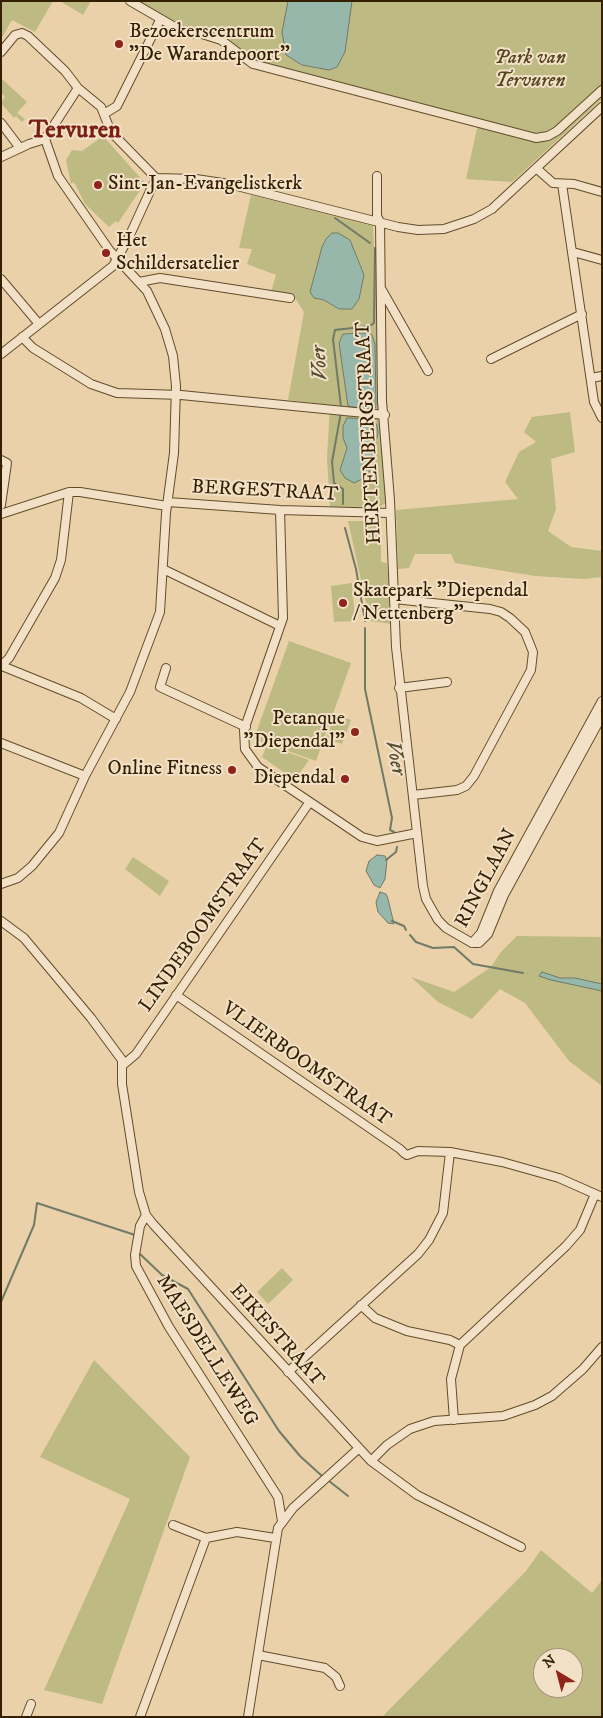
<!DOCTYPE html>
<style>
body{margin:0}
#map{position:relative;width:603px;height:1718px;overflow:hidden;background:#ebd1a9;font-family:"IM FELL DW Pica",serif}
canvas{display:block}
.frame{position:absolute;inset:0;border:2px solid #341f00;pointer-events:none}
.north{position:absolute;left:533px;top:1648px;width:50px;height:50px;box-sizing:border-box;background:#f2e1c7;border:1px solid #a69377;border-radius:50%;rotate:323deg;font-size:14px;font-weight:700;line-height:20px;text-align:center;color:#341f00}
.north::after{content:'';display:block;margin:auto;width:18px;height:22px;background:#8f2418;clip-path:polygon(50% 0,100% 100%,50% 72%,0 100%)}
</style>
<div id="map">
<canvas width="603" height="1718"></canvas>
<div class="frame"></div>
<div class="north">N</div>
</div>
<script>
const ctx = document.querySelector('canvas').getContext('2d');
ctx.lineJoin = 'round';
function fill(path, color) {
  ctx.fillStyle = color;
  ctx.fill(path, 'evenodd');
}
function toPath(rows) {
  const path = new Path2D();
  for (const r of rows) {
    if (r.length === 3) {
      path.moveTo(r[0] + r[2], r[1]);
      path.arc(r[0], r[1], r[2], 0, 2 * Math.PI);
      continue;
    }
    path.moveTo(r[0], r[1]);
    for (let i = 2; i < r.length; i += 2) path.lineTo(r[i], r[i + 1]);
  }
  return path;
}
function trace(path, color, width, dash) {
  ctx.strokeStyle = color;
  ctx.lineWidth = width;
  ctx.lineCap = dash ? 'butt' : 'round';
  ctx.setLineDash(dash || []);
  ctx.stroke(path);
}
function label(font, color, halo, rows, align = 'center') {
  ctx.font = font + ' "IM FELL DW Pica",serif';
  ctx.lineWidth = 4;
  ctx.setLineDash([]);
  ctx.textBaseline = 'middle';
  ctx.strokeStyle = halo;
  ctx.fillStyle = color;
  for (const [text, x, y, turn = 0] of rows) {
    ctx.save();
    ctx.translate(x, y);
    ctx.rotate((+turn || 0) * Math.PI / 180);
    ctx.textAlign = isNaN(turn) ? turn : align;
    if (halo) ctx.strokeText(text, 0, 0);
    ctx.fillText(text, 0, 0);
    ctx.restore();
  }
}
fill(toPath([
 [1,1,53,1,35,32,12,20,1,39],
 [60,1,91,1,83,15],
 [137,1,602,1,602,99,512,182,466,179,479,119,255,60,223,36,203,30,186,29],
 [1,78,27,102,17,113,25,119,22,122,16,116,14,118,1,103,5,97,1,92],
 [103,136,145,183,118,223,116,221,109,227,85,204,74,182,71,184,66,160,72,150,82,151],
 [251,195,373,226,386,503,375,510,330,508,327,458,330,405,288,400,304,312,295,298,270,295,276,275,247,264,252,249,239,248],
 [338,233,350,240,364,275,359,299,352,309,339,309,324,300,316,299,311,288,324,241],
 [366,333,373,338,375,344,376,407,371,410,348,406,339,343,343,334],
 [347,418,372,419,377,425,378,433,368,475,343,459,347,448],
 [570,412,575,452,551,459,556,509,548,531,571,547,602,551,602,577,584,579,535,576,455,563,451,554,415,554,409,568,398,569,396,510,518,499,505,482,519,452,536,442,524,432,532,417],
 [348,521,381,521,381,562,387,563,392,624,370,621],
 [352,583,355,621,334,622,331,586],
 [289,641,351,663,316,761,254,739],
 [335,714,351,720,342,744,326,738],
 [355,732,6],
 [267,745,309,760,295,780,262,757],
 [133,857,169,881,160,896,125,869],
 [517,936,602,937,602,1086,569,1061,525,1003,500,989,472,1019,438,1002,411,977,454,992,491,967,501,952],
 [282,1268,293,1280,268,1304,257,1292],
 [94,1360,190,1457,102,1704,44,1690,130,1499,40,1457],
 [541,1550,592,1593,602,1580,602,1717,382,1717,526,1571],
 [543,1658,573,1658,573,1688,543,1688]
]), '#bdba84');
const water = toPath([
 [288,1,352,1,345,52,337,67,329,70,302,65,286,55,282,32,288,1],
 [332,233,338,233,350,240,364,275,359,299,352,309,339,309,324,300,314,298,310,292,322,247,326,239,332,233],
 [366,333,372,335,375,344,376,407,371,410,348,406,339,343,343,334,366,333],
 [347,418,372,419,377,425,378,433,368,476,354,483,345,478,340,470,347,448,343,438,343,426,347,418],
 [377,855,385,856,387,860,385,879,380,888,374,885,366,871,369,861,377,855],
 [380,892,386,894,388,899,394,924,388,923,378,912,376,902,380,892],
 [542,972,560,978,575,978,602,984,602,991,551,980,539,976,542,972]
]);
fill(water, '#98b7ab');
trace(water, '#707a67', 1);
trace(toPath([
 [335,218,370,243],
 [341,407,333,339,335,330,370,326,374,323,375,248],
 [341,412,332,462,334,483,343,489,343,504],
 [345,528,356,569,365,621],
 [365,628,365,689,392,818,390,830,394,832],
 [386,860,396,852,397,847],
 [392,921,404,926,406,930],
 [410,935,416,942,433,948,454,947,473,964,523,973],
 [140,1254,162,1275,188,1289,279,1431,300,1456,322,1476],
 [1,1302,34,1225,37,1203,135,1235,133,1244],
 [329,1481,348,1496]
]), '#707a67', 2);
const minor = toPath([
 [130,1,185,33,202,34,221,40,253,64,536,138,548,136,557,131,602,90],
 [1,52,15,35,22,33,28,36,65,71,78,88,101,107,111,132,156,178],
 [104,114,117,106,160,20],
 [1,123,20,148],
 [45,139,78,88],
 [1,157,29,144,45,139],
 [536,168,553,183,574,184,602,192],
 [377,176,377,216,380,222,382,401,390,500,396,647,423,886,426,899,438,920,446,928,472,943],
 [156,178,196,179,229,184,398,227,418,230,444,229,474,219,492,209,602,107],
 [562,184,594,402,602,418],
 [573,252,602,260],
 [1,279,39,324],
 [139,282,160,278,290,298],
 [382,290,428,371],
 [22,337,33,348,91,384,117,393,181,395,385,415],
 [1,354,113,266,129,237,156,178],
 [491,359,582,314],
 [591,378,602,376],
 [1,460,7,463,1,505],
 [168,502,280,510,390,513],
 [280,510,283,618,244,730,245,749,258,767,362,837,377,841,417,833],
 [1,514,69,492,80,492,167,506],
 [163,569,280,626],
 [394,599,490,609,501,612,510,618,525,632,533,652,531,670,474,776,466,786,457,790,413,795],
 [1,666,9,658,55,578,61,560,69,492],
 [2,666,81,698,116,719],
 [166,668,160,687,246,727],
 [399,688,447,682],
 [1,743,85,776],
 [1,884,18,878,32,866,59,833,85,776,130,692,160,612,166,513,174,453,176,386,173,356,165,329,147,291,110,251,58,176,45,139],
 [1,921,24,938,91,1018,122,1060,122,1084,139,1192,146,1215,153,1224,371,1461,417,1495,521,1547],
 [472,943,481,933,498,891,602,701],
 [474,943,479,943,488,934,504,895,602,716],
 [176,995,400,1149,404,1153,407,1155,418,1151,450,1152,502,1162,559,1178,602,1197],
 [123,1065,136,1054,309,803],
 [146,1215,140,1226,135,1255,136,1266,169,1327,278,1497,282,1521],
 [361,1305,375,1318,407,1331,450,1340,460,1345],
 [288,1372,418,1254,429,1240,443,1213,450,1152],
 [454,1420,451,1379,460,1345,566,1246,580,1230,595,1194],
 [371,1461,387,1445,410,1429,434,1421,503,1416,535,1405,552,1396,583,1369,602,1347],
 [173,1525,206,1538],
 [258,1655,325,1668,336,1677,340,1686],
 [26,1717,31,1704],
 [140,1717,206,1538,237,1532,275,1538],
 [248,1717,278,1528,293,1508,358,1449]
]);
trace(minor, '#624c2a', 10);
trace(minor, '#f2e1c7', 8);
for (const [x, y, r, color] of [
 [119,44,5,"#8f2418"],
 [98,185,5,"#8f2418"],
 [106,253,5,"#8f2418"],
 [343,603,5,"#8f2418"],
 [355,732,5,"#8f2418"],
 [232,770,5,"#8f2418"],
 [345,779,5,"#8f2418"]
]) {
  const dot = new Path2D();
  dot.arc(x, y, r, 0, 2 * Math.PI);
  ctx.fillStyle = color;
  ctx.fill(dot);
  trace(dot, '#f2e1c7', 2);
}
label('20px', '#341f00', '#f2e1c7', [
 ["Bezoekerscentrum",129,33],
 ["\"De Warandepoort\"",129,56],
 ["Sint-Jan-Evangelistkerk",108,185],
 ["Het",116,242],
 ["Schildersatelier",116,265],
 ["Skatepark \"Diependal",353,592],
 ["/ Nettenberg\"",353,615],
 ["Petanque",345,720,"right"],
 ["\"Diependal\"",345,743,"right"],
 ["Online Fitness",222,770,"right"],
 ["Diependal",335,779,"right"]
], 'left');
label('italic 20px', '#564621', '#f2e1c7', [
 ["Park van",530,59],
 ["Tervuren",530,82]
]);
label('20px', '#341f00', '#f2e1c7', [
 ["HERTENBERGSTRAAT",370,433,-93],
 ["BERGESTRAAT",265,492,3],
 ["RINGLAAN",487,879,-62],
 ["LINDEBOOMSTRAAT",204,926,-55],
 ["VLIERBOOMSTRAAT",306,1065,35],
 ["EIKESTRAAT",276,1336,48],
 ["MAESDELLEWEG",206,1351,58]
]);
label('italic 21px', '#524d33', '#f2e1c7', [
 ["Voer",321,363,-94],
 ["Voer",394,758,78]
]);
label('bold 25px', '#7a1f14', '#f2e1c7', [
 ["Tervuren",75,132]
]);
</script>
